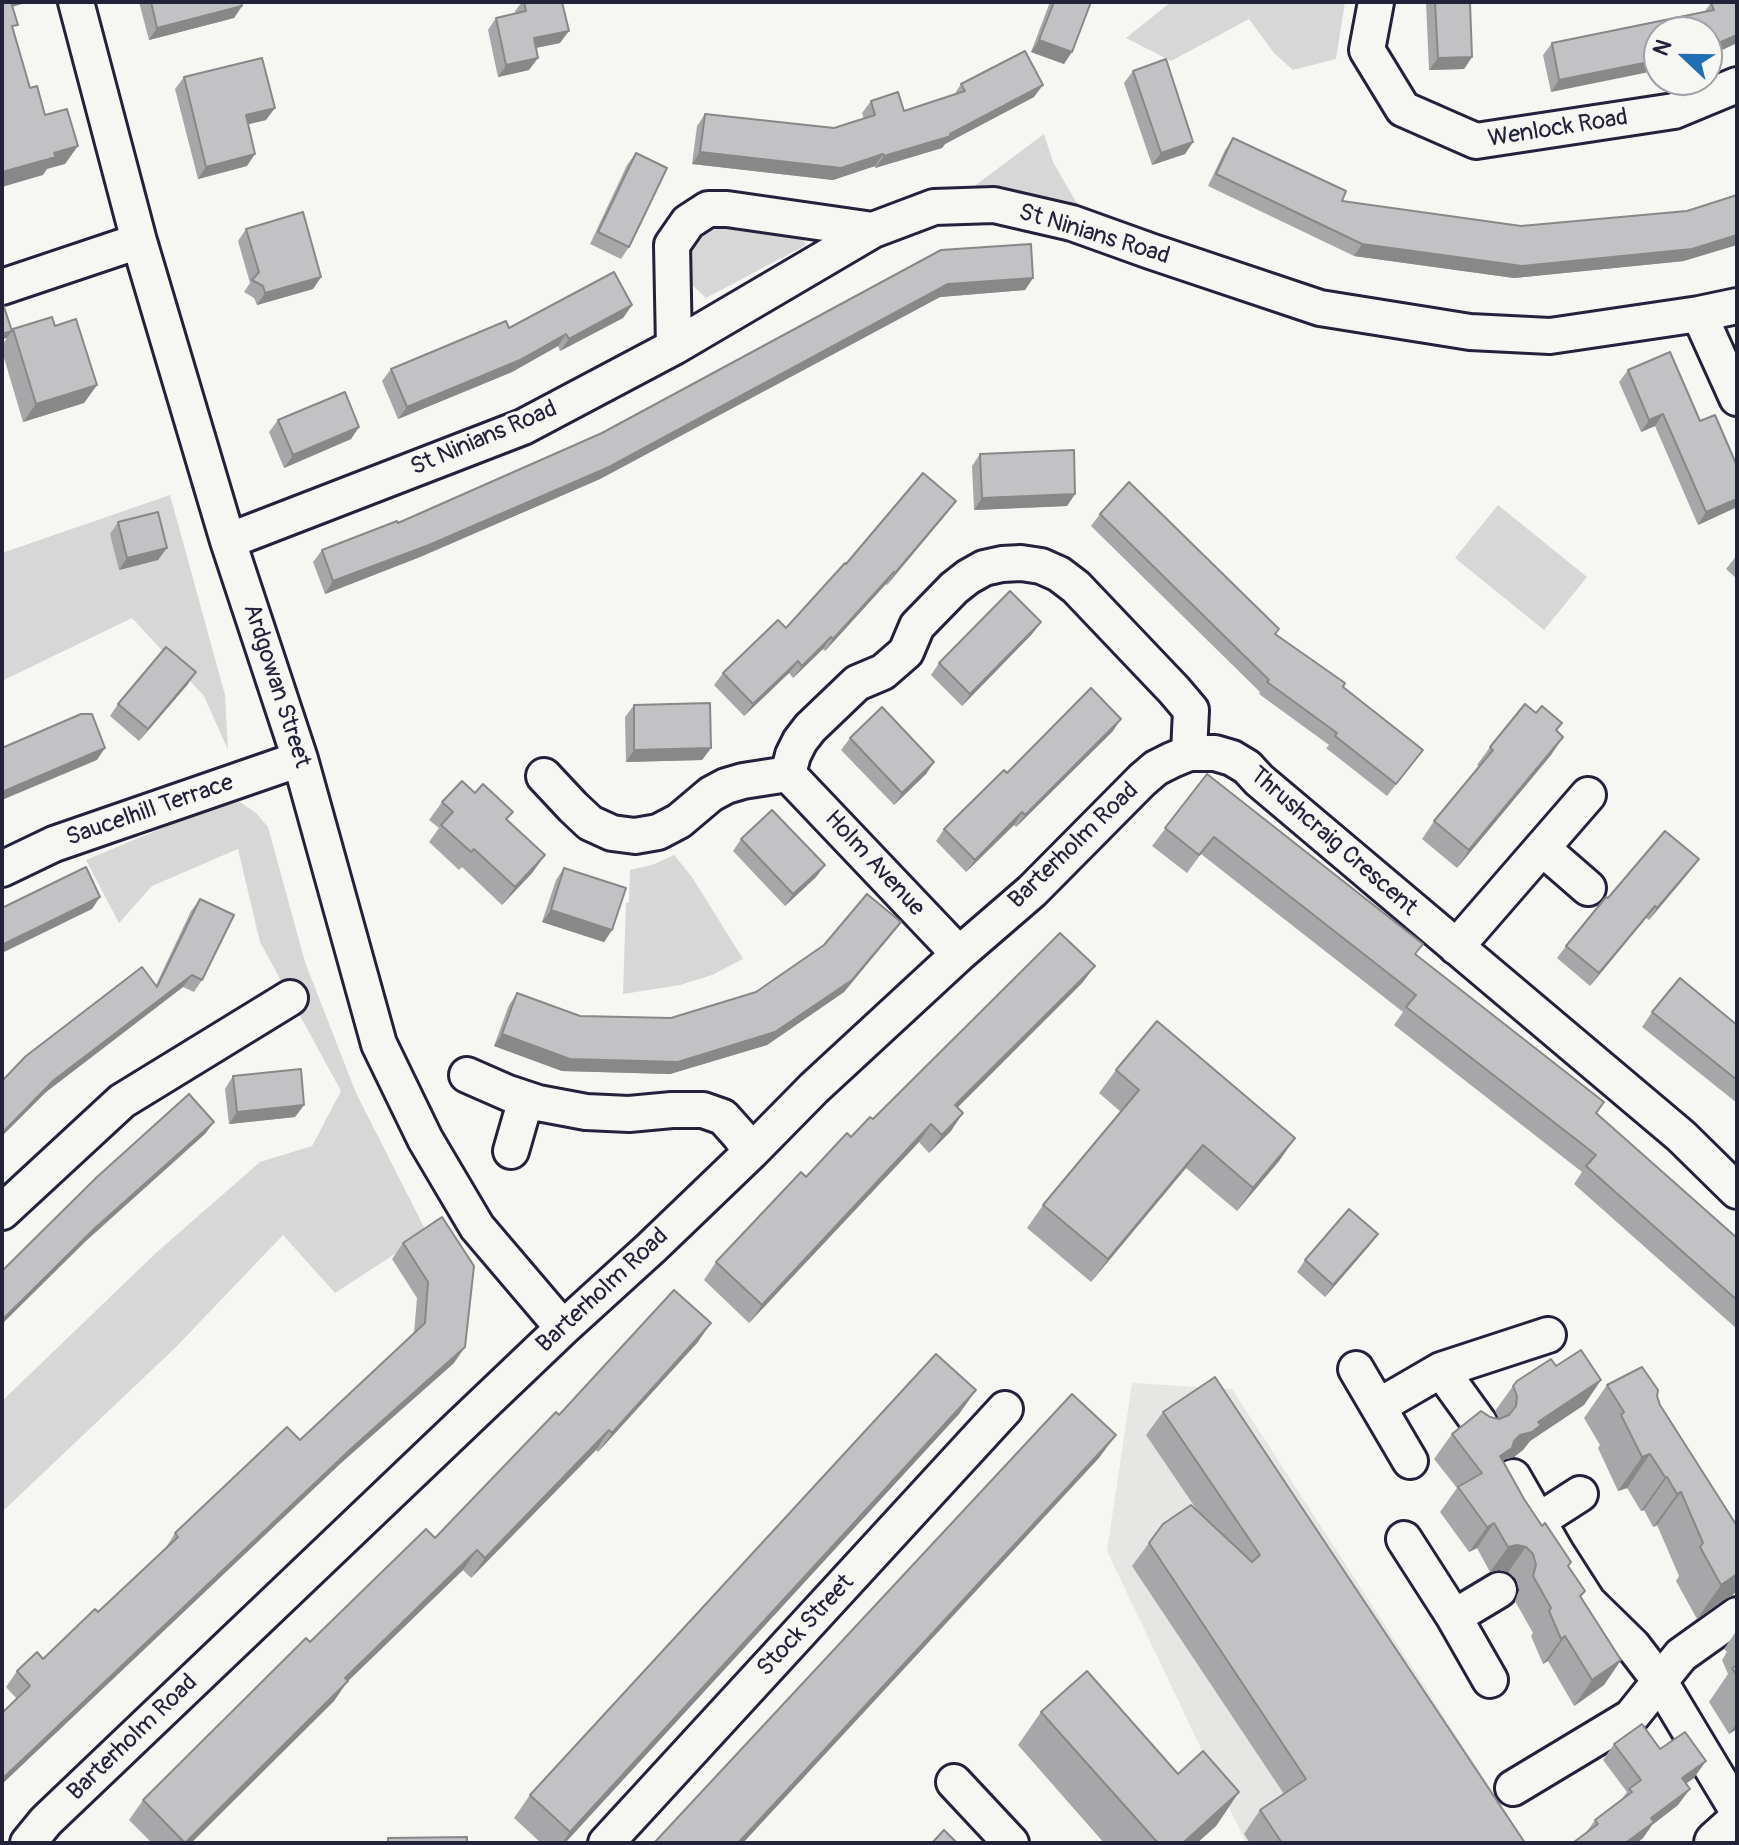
<!DOCTYPE html>
<style>
body{margin:0}
#map{position:relative;width:1739px;height:1845px;overflow:hidden;background:#f6f6f2;font-family:Pangolin,sans-serif}
canvas{display:block}
.frame{position:absolute;inset:0;border:4px solid #22223b;pointer-events:none}
.north{position:absolute;left:1643px;top:16px;width:80px;height:80px;box-sizing:border-box;background:#f6f6f2;border:2px solid #a1a1a9;border-radius:50%;rotate:292deg;font-size:22px;font-weight:700;line-height:32px;text-align:center;color:#22223b}
.north::after{content:'';display:block;margin:auto;width:28px;height:36px;background:#1f6fb2;clip-path:polygon(50% 0,100% 100%,50% 72%,0 100%)}
</style>
<div id="map">
<canvas width="1739" height="1845"></canvas>
<div class="frame"></div>
<div class="north">N</div>
</div>
<script>
const ctx = document.querySelector('canvas').getContext('2d');
ctx.lineJoin = 'round';
function fill(path, color) {
  ctx.fillStyle = color;
  ctx.fill(path, 'evenodd');
}
function toPath(rows) {
  const path = new Path2D();
  for (const r of rows) {
    path.moveTo(r[0], r[1]);
    for (let i = 2; i < r.length; i += 2) path.lineTo(r[i], r[i + 1]);
  }
  return path;
}
function trace(path, color, width, dash) {
  ctx.strokeStyle = color;
  ctx.lineWidth = width;
  ctx.lineCap = dash ? 'butt' : 'round';
  ctx.setLineDash(dash || []);
  ctx.stroke(path);
}
function label(font, color, halo, rows, align = 'center') {
  ctx.font = font + ' Pangolin,sans-serif';
  ctx.lineWidth = 6;
  ctx.setLineDash([]);
  ctx.textBaseline = 'middle';
  ctx.strokeStyle = halo;
  ctx.fillStyle = color;
  for (const [text, x, y, turn = 0] of rows) {
    ctx.save();
    ctx.translate(x, y);
    ctx.rotate((+turn || 0) * Math.PI / 180);
    ctx.textAlign = isNaN(turn) ? turn : align;
    if (halo) ctx.strokeText(text, 0, 0);
    ctx.fillText(text, 0, 0);
    ctx.restore();
  }
}
fill(toPath([
 [1132,1383,1232,1389,1526,1843,1246,1843,1107,1551]
]), '#e6e6e4');
fill(toPath([
 [1171,2,1345,2,1336,59,1293,70,1274,53,1249,19,1171,61,1126,38],
 [1044,134,1053,162,1079,207,973,187],
 [703,223,798,230,806,245,706,298,689,282,686,241],
 [170,495,225,695,228,750,204,696,132,618,2,681,2,553],
 [1498,505,1587,577,1544,630,1455,558],
 [240,802,256,813,268,827,305,962,356,1093,427,1233,335,1293,283,1235,176,1347,2,1512,2,1401,157,1252,260,1162,312,1146,341,1091,260,942,238,849,152,886,119,923,86,860,208,809],
 [674,855,692,877,743,959,712,975,680,985,623,994,626,903,629,902,630,870,652,865]
]), '#d7d7d7');
const street = toPath([
 [76,2,139,241,228,541,300,759,379,1044,425,1139,477,1227,563,1328],
 [1376,2,1367,50,1403,109,1476,141,1674,111,1737,85],
 [2,287,139,241],
 [1699,314,1737,398],
 [674,347,672,245,688,222,708,209,727,209,873,230],
 [228,541,523,427,674,347,873,230,934,207,994,205,1072,223,1150,251,1320,308,1470,332,1550,336,1699,314,1737,306],
 [788,774,959,954],
 [544,776,573,807,590,823,612,833,635,836,658,832,679,821,711,794,726,786,743,781,788,774,793,755,800,741,810,728,857,683,883,672,906,652,917,626,954,588,968,577,984,568,1002,564,1021,563,1041,566,1059,574,1076,587,1174,690,1191,710,1189,753],
 [1542,848,1588,888],
 [2,869,54,844,300,759],
 [1456,947,1588,795],
 [467,1075,508,1093,538,1103,586,1112,629,1114,672,1110,703,1110,723,1117,740,1136,751,1152],
 [511,1151,526,1099],
 [2,1212,122,1101,290,998],
 [1356,1369,1410,1461],
 [1441,1370,1480,1424],
 [1379,1406,1441,1370,1548,1335],
 [1513,1477,1556,1552,1588,1602,1633,1646,1659,1680,1737,1810],
 [1538,1521,1580,1494],
 [1404,1539,1454,1617,1490,1680],
 [1454,1617,1499,1590],
 [954,1782,1011,1843],
 [1513,1788,1631,1717,1681,1655,1737,1615],
 [28,1843,46,1821,563,1328,651,1248,751,1152,814,1088,959,954,1032,891,1142,780,1156,768,1172,760,1189,753,1215,753,1232,758,1247,767,1259,780,1681,1136,1737,1191],
 [606,1843,1005,1409]
]);
const secondary = toPath([
 [1717,1843,1737,1825]
]);
trace(street, '#22223b', 40);
trace(secondary, '#22223b', 50);
trace(street, '#f6f6f2', 34);
trace(secondary, '#f6f6f2', 44);
fill(toPath([
 [139,2,241,2,242,6,234,18,149,40],
 [522,2,562,2,560,43,536,48,529,70,498,77,488,30,496,18,516,13,515,11],
 [1050,2,1091,2,1064,64,1031,52],
 [1426,2,1470,2,1472,57,1464,69,1429,70],
 [1711,3,1737,43,1707,57,1707,32,1551,92,1543,55,1552,43,1705,11],
 [1133,71,1193,142,1185,154,1152,165,1124,83],
 [184,77,266,120,248,124,247,166,198,179,175,89],
 [961,84,1034,97,945,144,942,148,875,168,875,166,833,180,692,164,697,126,705,114,834,128,864,119,862,113,871,101,904,111,954,95],
 [1233,138,1342,201,1684,261,1514,278,1354,256,1208,186,1225,150],
 [636,153,629,247,621,259,590,244,627,165],
 [246,229,321,277,313,289,257,305,254,298,244,292,250,283,238,241],
 [941,250,1033,278,1025,290,940,297,600,479,420,557,325,594,313,562,322,550,398,523,602,433],
 [2,301,12,331,13,329,55,326,97,385,84,403,23,422,2,351,2,345,7,338,2,339],
 [632,305,623,318,560,351,558,346,512,372,398,419,382,381,391,369,509,328],
 [1628,370,1737,507,1698,525,1655,426,1641,432,1619,382],
 [278,420,359,427,351,439,284,468,269,432],
 [980,454,1075,494,1067,506,974,510,972,466],
 [947,513,887,585,886,584,825,651,823,649,793,678,789,673,744,716,714,685,723,673,786,628,846,564],
 [1100,514,1276,634,1423,750,1387,796,1326,748,1329,745,1259,694,1260,692,1091,526],
 [118,522,158,560,119,570,110,534],
 [1737,555,1737,579,1726,569],
 [1041,622,1032,634,962,706,931,675,939,663],
 [188,684,139,741,110,716,118,704],
 [634,705,711,748,702,760,626,762,625,717],
 [1113,731,1016,827,1014,825,966,872,936,841,944,829,1007,773],
 [1556,731,1551,755,1457,868,1422,839,1434,821,1479,767,1477,765,1490,747],
 [850,738,934,762,926,774,894,805,841,750],
 [1207,774,1423,944,1415,954,1737,1238,1737,1329,1574,1184,1582,1172,1394,1025,1403,1012,1201,854,1187,873,1152,846],
 [475,793,507,820,545,855,532,873,502,905,462,867,459,870,429,842,439,828,429,820,442,802],
 [741,839,825,865,816,877,785,906,733,851],
 [564,868,612,930,604,942,542,922,556,880],
 [1690,871,1649,920,1646,918,1590,986,1557,958,1566,946,1608,898],
 [200,899,202,980,194,992,183,987,46,1092,2,1136,2,1081,156,985,191,911],
 [892,934,844,992,767,1045,670,1074,562,1071,494,1046,509,1005,517,993,580,1016,671,1018,756,992],
 [1095,966,1082,983,957,1108,951,1131,929,1153,919,1142,749,1323,704,1280,716,1262,806,1177,873,1119],
 [1652,1012,1737,1025,1737,1103,1642,1027],
 [1116,1070,1295,1138,1279,1161,1237,1211,1186,1168,1091,1282,1027,1228,1043,1205,1121,1112,1099,1093],
 [233,1076,304,1105,295,1117,229,1124,225,1089],
 [442,1217,454,1363,341,1463,2,1784,2,1713,17,1699,6,1687,17,1671,43,1659,98,1612,165,1549,175,1533,300,1440,414,1333,417,1298,392,1259,403,1243],
 [1378,1234,1369,1246,1325,1297,1297,1272,1305,1260],
 [711,1323,697,1343,598,1452,596,1450,471,1578,463,1570,347,1682,334,1701,191,1843,152,1843,129,1820,143,1800,310,1642,435,1538,559,1415],
 [1556,1366,1601,1380,1584,1405,1530,1441,1523,1450,1514,1457,1503,1460,1524,1499,1585,1591,1581,1597,1621,1660,1604,1685,1574,1706,1548,1661,1543,1664,1531,1636,1533,1633,1515,1601,1519,1590,1516,1579,1508,1572,1499,1570,1490,1572,1477,1548,1469,1552,1440,1512,1457,1488,1434,1459,1452,1434,1490,1417,1499,1419,1495,1411,1513,1386],
 [1607,1385,1657,1396,1660,1405,1737,1526,1737,1590,1732,1596,1725,1599,1697,1619,1676,1581,1679,1576,1657,1525,1653,1527,1644,1510,1641,1511,1627,1488,1618,1491,1598,1448,1600,1445,1584,1418],
 [976,1390,959,1414,565,1843,541,1843,514,1818,530,1795],
 [1163,1412,1525,1843,1250,1843,1244,1834,1260,1810,1284,1794,1132,1566,1149,1543,1199,1513,1146,1435],
 [1737,1630,1737,1729,1729,1734,1709,1702,1728,1674,1722,1660,1727,1652,1724,1649],
 [1041,1712,1178,1774,1239,1792,1216,1826,1197,1843,1104,1843,1018,1745],
 [1614,1744,1660,1749,1694,1778,1686,1784,1678,1805,1652,1825,1643,1838,1637,1843,1574,1843,1585,1834,1595,1820,1621,1800,1627,1792,1603,1760]
]), '#a7a7a9');
fill(toPath([
 [3,2,24,2,22,4,2,10],
 [242,6,234,18,149,40,157,28],
 [569,31,560,43,525,50,534,38],
 [1737,35,1737,43,1707,57,1707,48],
 [1039,40,1072,52,1064,64,1031,52],
 [1472,57,1464,69,1429,70,1438,58],
 [538,58,529,70,498,77,506,65],
 [1659,60,1659,70,1551,92,1559,80],
 [1043,85,1034,97,945,144,942,148,875,168,884,156,950,134],
 [275,108,266,120,237,127,246,115],
 [1193,142,1185,154,1152,165,1161,153],
 [78,146,65,164,47,169,43,175,2,187,2,172,54,153],
 [700,152,883,154,875,166,833,180,692,164],
 [255,154,247,166,198,179,206,167],
 [1737,235,1737,245,1684,261,1514,278,1354,256,1362,244],
 [321,277,313,289,257,305,265,293],
 [1033,278,1025,290,940,297,600,479,420,557,325,594,333,581,948,284],
 [632,305,623,318,560,351,569,339],
 [12,331,7,338,2,339,2,334],
 [566,334,558,346,512,372,398,419,407,407],
 [97,385,84,403,23,422,36,404],
 [1663,414,1655,426,1641,432,1649,420],
 [359,427,351,439,284,468,293,455],
 [1075,494,1067,506,974,510,982,498],
 [1737,499,1737,507,1698,525,1706,512],
 [956,501,947,513,887,585,895,573],
 [167,548,158,560,119,570,127,558],
 [894,572,886,584,825,651,833,639],
 [1041,622,1032,634,962,706,970,694],
 [831,637,823,649,793,678,802,666],
 [798,661,789,673,744,716,753,704],
 [196,672,188,684,139,741,148,729],
 [1121,719,1113,731,1016,827,1025,815],
 [1563,737,1551,755,1457,868,1469,850],
 [105,748,97,760,2,800,2,792],
 [711,748,702,760,626,762,634,750],
 [934,762,926,774,894,805,902,793],
 [1022,812,1014,825,966,872,975,860],
 [545,855,532,873,502,905,515,887],
 [1699,859,1690,871,1649,920,1657,908],
 [825,865,816,877,785,906,793,894],
 [100,897,92,909,2,953,2,945],
 [1655,906,1646,918,1590,986,1599,973],
 [551,910,612,930,604,942,542,922],
 [901,922,892,934,844,992,767,1045,670,1074,562,1071,494,1046,502,1034,678,1062],
 [1095,966,1082,983,942,1123,955,1105],
 [192,975,183,987,46,1092,2,1136,2,1133,54,1080],
 [304,1105,295,1117,229,1124,237,1112],
 [963,1113,951,1131,929,1153,942,1135],
 [214,1122,205,1134,86,1241,2,1324,2,1320,94,1229],
 [931,1124,919,1142,749,1323,762,1305],
 [1295,1138,1279,1161,1237,1211,1253,1188],
 [1203,1145,1186,1168,1091,1282,1108,1259],
 [1378,1234,1369,1246,1325,1297,1333,1285],
 [711,1323,697,1343,598,1452,612,1433],
 [465,1347,454,1363,341,1463,2,1784,2,1779,353,1447],
 [1601,1380,1584,1405,1530,1441,1523,1450,1514,1457,1503,1460,1500,1456,1520,1435],
 [976,1390,959,1414,565,1843,562,1843,570,1832],
 [609,1430,596,1450,471,1578,485,1558],
 [1116,1435,1099,1458,743,1843,738,1843],
 [1650,1454,1627,1488,1618,1491,1642,1457],
 [1665,1477,1667,1477,1644,1510,1641,1511],
 [1681,1492,1657,1525,1653,1527,1677,1494],
 [1494,1523,1477,1548,1469,1552,1487,1527],
 [1517,1545,1526,1547,1508,1572,1499,1570,1490,1572,1508,1547],
 [477,1550,463,1570,347,1682,334,1701,191,1843,185,1843,345,1678],
 [1737,1574,1737,1590,1732,1596,1725,1599,1697,1619,1721,1585],
 [1565,1636,1548,1661,1543,1664,1561,1639],
 [1621,1660,1604,1685,1574,1706,1592,1680],
 [1737,1723,1737,1729,1729,1734],
 [1706,1761,1694,1778,1670,1794,1682,1778],
 [1690,1789,1678,1805,1652,1825,1643,1838,1637,1843,1627,1843,1651,1818],
 [1239,1792,1216,1826,1197,1843,1183,1843]
]), '#888889');
const building = toPath([
 [2,2,11,2,18,25,12,26,30,88,37,86,45,115,67,109,78,146,54,153,56,157,2,172,2,2],
 [151,2,241,2,242,6,157,28,151,2],
 [524,2,562,2,569,31,534,38,538,58,506,65,496,18,526,11,524,2],
 [1054,2,1091,2,1072,52,1039,40,1054,2],
 [1435,2,1470,2,1472,57,1438,58,1435,2],
 [1714,2,1737,2,1737,35,1707,48,1707,32,1659,32,1659,60,1559,80,1552,43,1714,10,1711,3,1714,2],
 [1025,51,1043,85,950,134,951,136,884,156,883,154,841,168,700,152,705,114,834,128,875,115,871,101,898,92,904,111,965,91,961,84,1025,51],
 [262,58,275,108,246,115,255,154,206,167,184,77,262,58],
 [1166,59,1193,142,1161,153,1133,71,1166,59],
 [1233,138,1346,191,1342,201,1521,226,1687,211,1737,195,1737,235,1692,249,1522,266,1362,244,1216,174,1233,138],
 [636,153,667,168,629,247,598,232,636,153],
 [303,212,321,277,265,293,263,286,252,280,259,272,246,229,303,212],
 [1031,244,1033,278,948,284,609,467,429,545,333,581,322,550,397,521,398,523,602,433,941,250,1031,244],
 [614,272,632,305,569,339,566,334,520,360,407,407,391,369,506,321,509,328,614,272],
 [2,301,12,331,2,334,2,301],
 [52,317,55,326,76,319,97,385,36,404,13,329,52,317],
 [1670,352,1700,421,1715,415,1737,466,1737,499,1706,512,1663,414,1649,420,1628,370,1670,352],
 [345,392,359,427,293,455,278,420,345,392],
 [1074,450,1075,494,982,498,980,454,1074,450],
 [923,473,956,501,895,573,894,572,833,639,831,637,802,666,798,661,753,704,723,673,778,620,786,628,845,563,846,564,923,473],
 [1129,482,1279,629,1275,634,1345,683,1343,687,1423,750,1396,784,1335,736,1337,733,1267,682,1269,680,1100,514,1129,482],
 [158,512,167,548,127,558,118,522,158,512],
 [1010,591,1041,622,970,694,939,663,1010,591],
 [166,647,196,672,148,729,118,704,166,647],
 [1091,688,1121,719,1025,815,1022,812,975,860,944,829,1004,770,1007,773,1091,688],
 [710,703,711,748,634,750,634,705,710,703],
 [1525,704,1536,713,1542,706,1562,723,1556,730,1563,737,1469,850,1434,821,1493,750,1490,747,1525,704],
 [882,707,934,762,902,793,850,738,882,707],
 [81,714,92,714,105,748,2,792,2,748,81,714],
 [1207,774,1423,944,1415,954,1604,1102,1596,1113,1737,1238,1737,1300,1586,1166,1596,1155,1406,1007,1416,995,1214,837,1199,855,1165,828,1207,774],
 [462,781,475,793,483,784,513,812,506,819,545,855,515,887,474,849,471,852,441,825,453,812,442,802,462,781],
 [772,810,825,865,793,894,741,839,772,810],
 [1665,831,1699,859,1657,908,1655,906,1599,973,1566,946,1606,897,1608,898,1665,831],
 [86,867,100,897,2,945,2,908,86,867],
 [564,868,626,888,612,930,551,910,564,868],
 [867,894,901,922,852,980,775,1032,678,1062,570,1059,502,1034,517,993,580,1016,671,1018,756,992,824,945,867,894],
 [200,899,234,915,202,980,192,975,54,1080,2,1133,2,1081,26,1056,142,967,157,987,200,899],
 [1060,933,1095,966,955,1105,963,1113,942,1135,931,1124,762,1305,716,1262,801,1172,806,1177,847,1133,851,1137,870,1117,873,1119,1060,933],
 [1680,978,1737,1025,1737,1080,1652,1012,1680,978],
 [1157,1021,1295,1138,1253,1188,1203,1145,1108,1259,1043,1205,1139,1090,1116,1070,1157,1021],
 [301,1069,304,1105,237,1112,233,1076,301,1069],
 [189,1094,214,1122,94,1229,2,1320,2,1271,97,1177,189,1094],
 [1349,1209,1378,1234,1333,1285,1305,1260,1349,1209],
 [442,1217,474,1266,465,1347,353,1447,2,1779,2,1713,30,1686,17,1671,37,1652,43,1659,95,1609,98,1612,178,1537,175,1533,287,1427,300,1440,425,1323,428,1282,403,1243,442,1217],
 [674,1290,711,1323,612,1433,609,1430,485,1558,477,1550,345,1678,348,1681,185,1843,143,1800,306,1638,310,1642,426,1529,435,1538,556,1412,559,1415,674,1290],
 [1581,1350,1601,1380,1538,1422,1541,1425,1532,1432,1520,1435,1514,1441,1512,1448,1500,1456,1524,1499,1542,1526,1545,1523,1571,1562,1568,1566,1585,1591,1580,1596,1621,1660,1592,1680,1565,1636,1561,1639,1549,1611,1551,1608,1533,1576,1536,1565,1533,1554,1526,1547,1517,1545,1508,1547,1494,1523,1487,1527,1458,1487,1482,1473,1452,1434,1481,1411,1490,1417,1499,1419,1509,1415,1516,1406,1517,1396,1513,1386,1517,1381,1551,1359,1556,1366,1581,1350],
 [936,1354,976,1390,570,1832,530,1795,936,1354],
 [1642,1367,1658,1390,1657,1396,1660,1405,1737,1526,1737,1574,1721,1585,1700,1547,1703,1543,1681,1492,1677,1494,1667,1477,1665,1477,1650,1454,1642,1457,1621,1415,1624,1412,1607,1385,1642,1367],
 [1215,1377,1525,1843,1282,1843,1260,1810,1306,1779,1149,1543,1163,1524,1191,1505,1252,1562,1260,1555,1163,1412,1215,1377],
 [1072,1394,1116,1435,738,1843,654,1843,1072,1394],
 [1737,1665,1737,1676,1732,1668,1737,1665],
 [1087,1671,1178,1774,1203,1751,1239,1792,1183,1843,1158,1843,1041,1712,1087,1671],
 [1642,1724,1660,1749,1685,1732,1706,1761,1682,1778,1690,1789,1651,1818,1654,1822,1628,1841,1629,1843,1576,1843,1574,1842,1598,1824,1595,1820,1632,1792,1629,1789,1641,1780,1614,1744,1642,1724],
 [944,1830,957,1843,932,1843,944,1830],
 [467,1837,467,1843,388,1843,388,1838,467,1837]
]);
fill(building, '#c2c2c4');
trace(building, '#888889', 2);
label('24px', '#22223b', '#f6f6f2', [
 ["Wenlock Road",1558,129,-9],
 ["St Ninians Road",1094,235,17],
 ["St Ninians Road",484,439,-23],
 ["Ardgowan Street",276,686,72],
 ["Saucelhill Terrace",150,811,-19],
 ["Thrushcraig Crescent",1333,842,41],
 ["Barterholm Road",1074,846,-44],
 ["Holm Avenue",874,864,47],
 ["Barterholm Road",603,1291,-43],
 ["Stock Street",806,1626,-47],
 ["Barterholm Road",133,1738,-44]
]);
</script>
